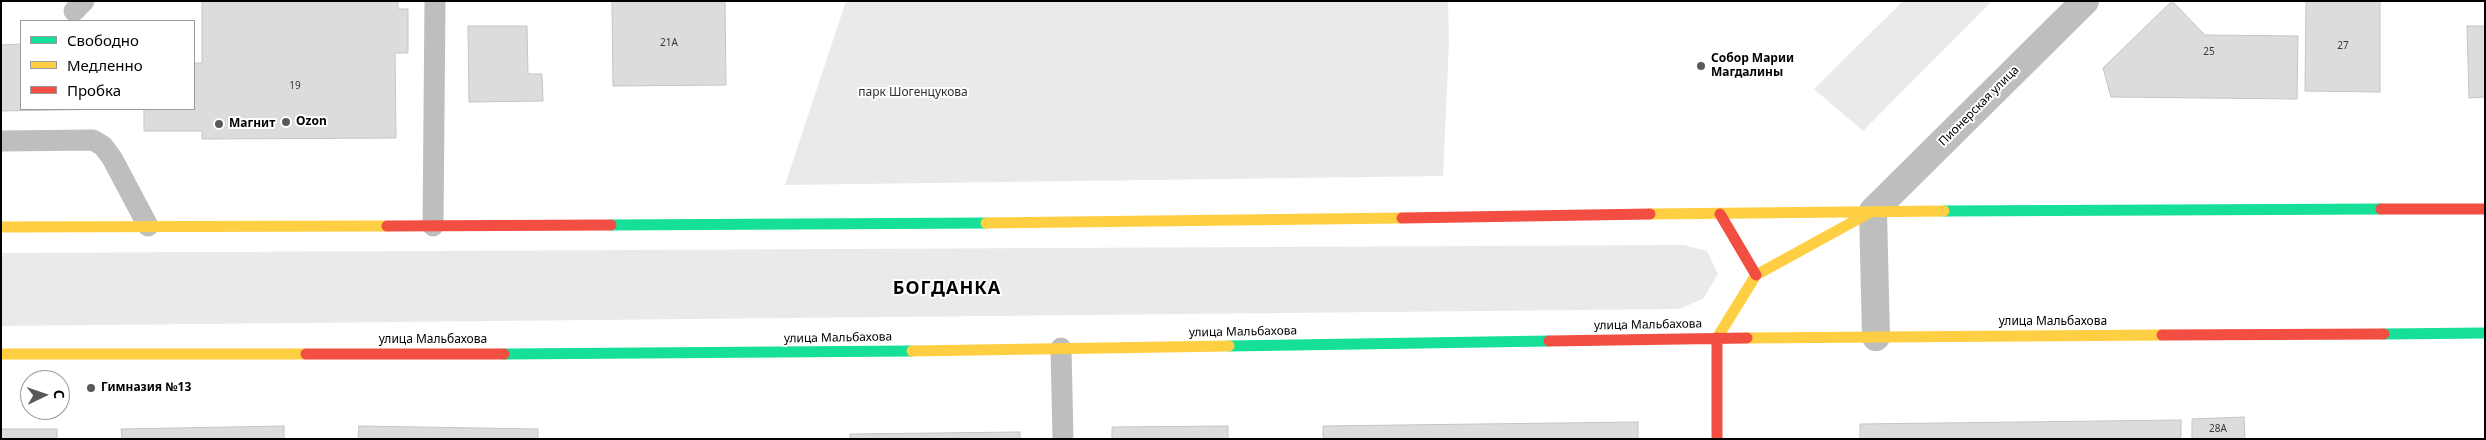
<!DOCTYPE html>
<meta charset="utf-8">
<style>
body{margin:0}
#map{position:relative;width:2486px;height:440px;overflow:hidden;background:#fff;font-family:"Noto Sans",sans-serif}
canvas{display:block}
.frame{position:absolute;inset:0;border:2px solid #000;pointer-events:none}
.legend{position:absolute;left:20px;top:20px;width:175px;height:90px;box-sizing:border-box;background:#fff;border:1px solid #999;margin:0;padding:6px 9px;list-style:none;font-size:15px;color:#000}
.legend li{display:flex;align-items:center;gap:10px;height:25px}
.legend b{width:25px;border:1px solid #999}
.north{position:absolute;left:20px;top:370px;width:50px;height:50px;box-sizing:border-box;background:#fff;border:1px solid #999;border-radius:50%;rotate:87deg;font-size:14px;font-weight:700;line-height:20px;text-align:center;color:#000}
.north::after{content:'';display:block;margin:auto;width:18px;height:22px;background:#595959;clip-path:polygon(50% 0,100% 100%,50% 72%,0 100%)}
</style>
<div id="map">
<canvas width="2486" height="440"></canvas>
<div class="frame"></div>
<ul class="legend">
<li><b style="height:6px;background:#16e098"></b>Свободно</li>
<li><b style="height:6px;background:#ffcf43"></b>Медленно</li>
<li><b style="height:6px;background:#f24e42"></b>Пробка</li>
</ul>
<div class="north">С</div>
</div>
<script>
const ctx = document.querySelector('canvas').getContext('2d');
ctx.lineJoin = 'round';
function fill(path, color) {
  ctx.fillStyle = color;
  ctx.fill(path, 'evenodd');
}
function toPath(rows) {
  const path = new Path2D();
  for (const r of rows) {
    path.moveTo(r[0], r[1]);
    for (let i = 2; i < r.length; i += 2) path.lineTo(r[i], r[i + 1]);
  }
  return path;
}
function trace(path, color, width, dash) {
  ctx.strokeStyle = color;
  ctx.lineWidth = width;
  ctx.lineCap = dash ? 'butt' : 'round';
  ctx.setLineDash(dash || []);
  ctx.stroke(path);
}
function label(font, color, halo, rows, align = 'center') {
  ctx.font = font + ' "Noto Sans",sans-serif';
  ctx.lineWidth = 4;
  ctx.setLineDash([]);
  ctx.textBaseline = 'middle';
  ctx.strokeStyle = halo;
  ctx.fillStyle = color;
  for (const [text, x, y, turn = 0] of rows) {
    ctx.save();
    ctx.translate(x, y);
    ctx.rotate((+turn || 0) * Math.PI / 180);
    ctx.textAlign = isNaN(turn) ? turn : align;
    if (halo) ctx.strokeText(text, 0, 0);
    ctx.fillText(text, 0, 0);
    ctx.restore();
  }
}
fill(toPath([
 [846,1,1448,1,1449,42,1443,176,785,185],
 [1903,1,1992,1,1863,131,1814,89],
 [1684,245,1707,251,1718,274,1703,299,1679,309,1,326,1,253]
]), '#eaeaea');
const building = toPath([
 [202,1,398,1,398,9,408,9,408,53,395,53,396,138,202,139,202,131,144,131,144,109,194,109,194,63,202,63,202,1],
 [612,1,725,1,726,85,613,86,612,1],
 [2172,1,2205,35,2298,36,2297,99,2111,97,2103,68,2172,1],
 [2306,1,2380,1,2380,92,2305,91,2306,1],
 [468,26,527,26,528,74,542,74,543,101,469,102,468,26],
 [2467,26,2485,26,2485,97,2469,98,2467,26],
 [21,44,21,109,112,109,1,111,1,45,21,44],
 [2244,417,2245,439,2192,439,2192,419,2244,417],
 [2181,420,2181,439,1860,439,1860,424,2181,420],
 [1638,422,1638,439,1323,439,1323,426,1638,422],
 [284,426,284,439,122,439,121,429,284,426],
 [359,426,538,429,538,439,358,439,359,426],
 [1228,426,1228,439,1112,439,1112,427,1228,426],
 [1,429,57,429,57,439,1,439,1,429],
 [1020,432,1020,439,850,439,850,434,1020,432]
]);
fill(building, '#dcdcdc');
trace(building, '#c5c5c5', 1);
trace(toPath([
 [74,11,84,1],
 [1,141,93,140,103,146,112,158,148,226],
 [433,226,435,1],
 [1061,348,1063,439]
]), '#bebebe', 21);
trace(toPath([
 [1876,337,1873,211,2085,1]
]), '#bebebe', 28);
trace(toPath([
 [1944,211,2381,209],
 [611,225,986,223],
 [2384,334,2485,333],
 [1229,346,1549,341],
 [504,354,912,351]
]), '#16e098', 11);
trace(toPath([
 [1650,214,1944,211],
 [986,223,1402,218],
 [1,227,387,226],
 [1717,338,1756,275,1869,213],
 [1747,338,2162,335],
 [912,351,1229,346],
 [1,354,306,354]
]), '#ffcf43', 11);
trace(toPath([
 [2381,209,2485,209],
 [1720,214,1756,275],
 [1402,218,1650,214],
 [387,226,611,225],
 [2162,335,2384,334],
 [1717,338,1717,439],
 [1549,341,1747,338],
 [306,354,504,354]
]), '#f24e42', 11);
for (const [x, y, r, color] of [
 [1701,66,5,"#595959"],
 [286,122,5,"#595959"],
 [219,124,5,"#595959"],
 [91,388,5,"#595959"]
]) {
  const dot = new Path2D();
  dot.arc(x, y, r, 0, 2 * Math.PI);
  ctx.fillStyle = color;
  ctx.fill(dot);
  trace(dot, '#fff', 2);
}
label('10px', '#373737', null, [
 ["21А",669,43],
 ["27",2343,46],
 ["25",2209,52],
 ["19",295,86],
 ["28А",2218,429]
]);
label('bold 12px', '#000', '#fff', [
 ["Собор Марии",1711,59],
 ["Магдалины",1711,73],
 ["Ozon",296,122],
 ["Магнит",229,124],
 ["Гимназия №13",101,388]
], 'left');
label('12px', '#2f2f2f', '#fff', [
 ["парк Шогенцукова",913,93]
]);
label('12px', '#000', '#fff', [
 ["Пионерская улица",1979,106,-45],
 ["улица Мальбахова",2053,322],
 ["улица Мальбахова",1648,325,-1],
 ["улица Мальбахова",1243,332,-1],
 ["улица Мальбахова",838,338,-1],
 ["улица Мальбахова",433,340]
]);
ctx.letterSpacing = '1px';
label('bold 18px', '#000', '#fff', [
 ["БОГДАНКА",947,289]
]);
ctx.letterSpacing = '0px';
</script>
